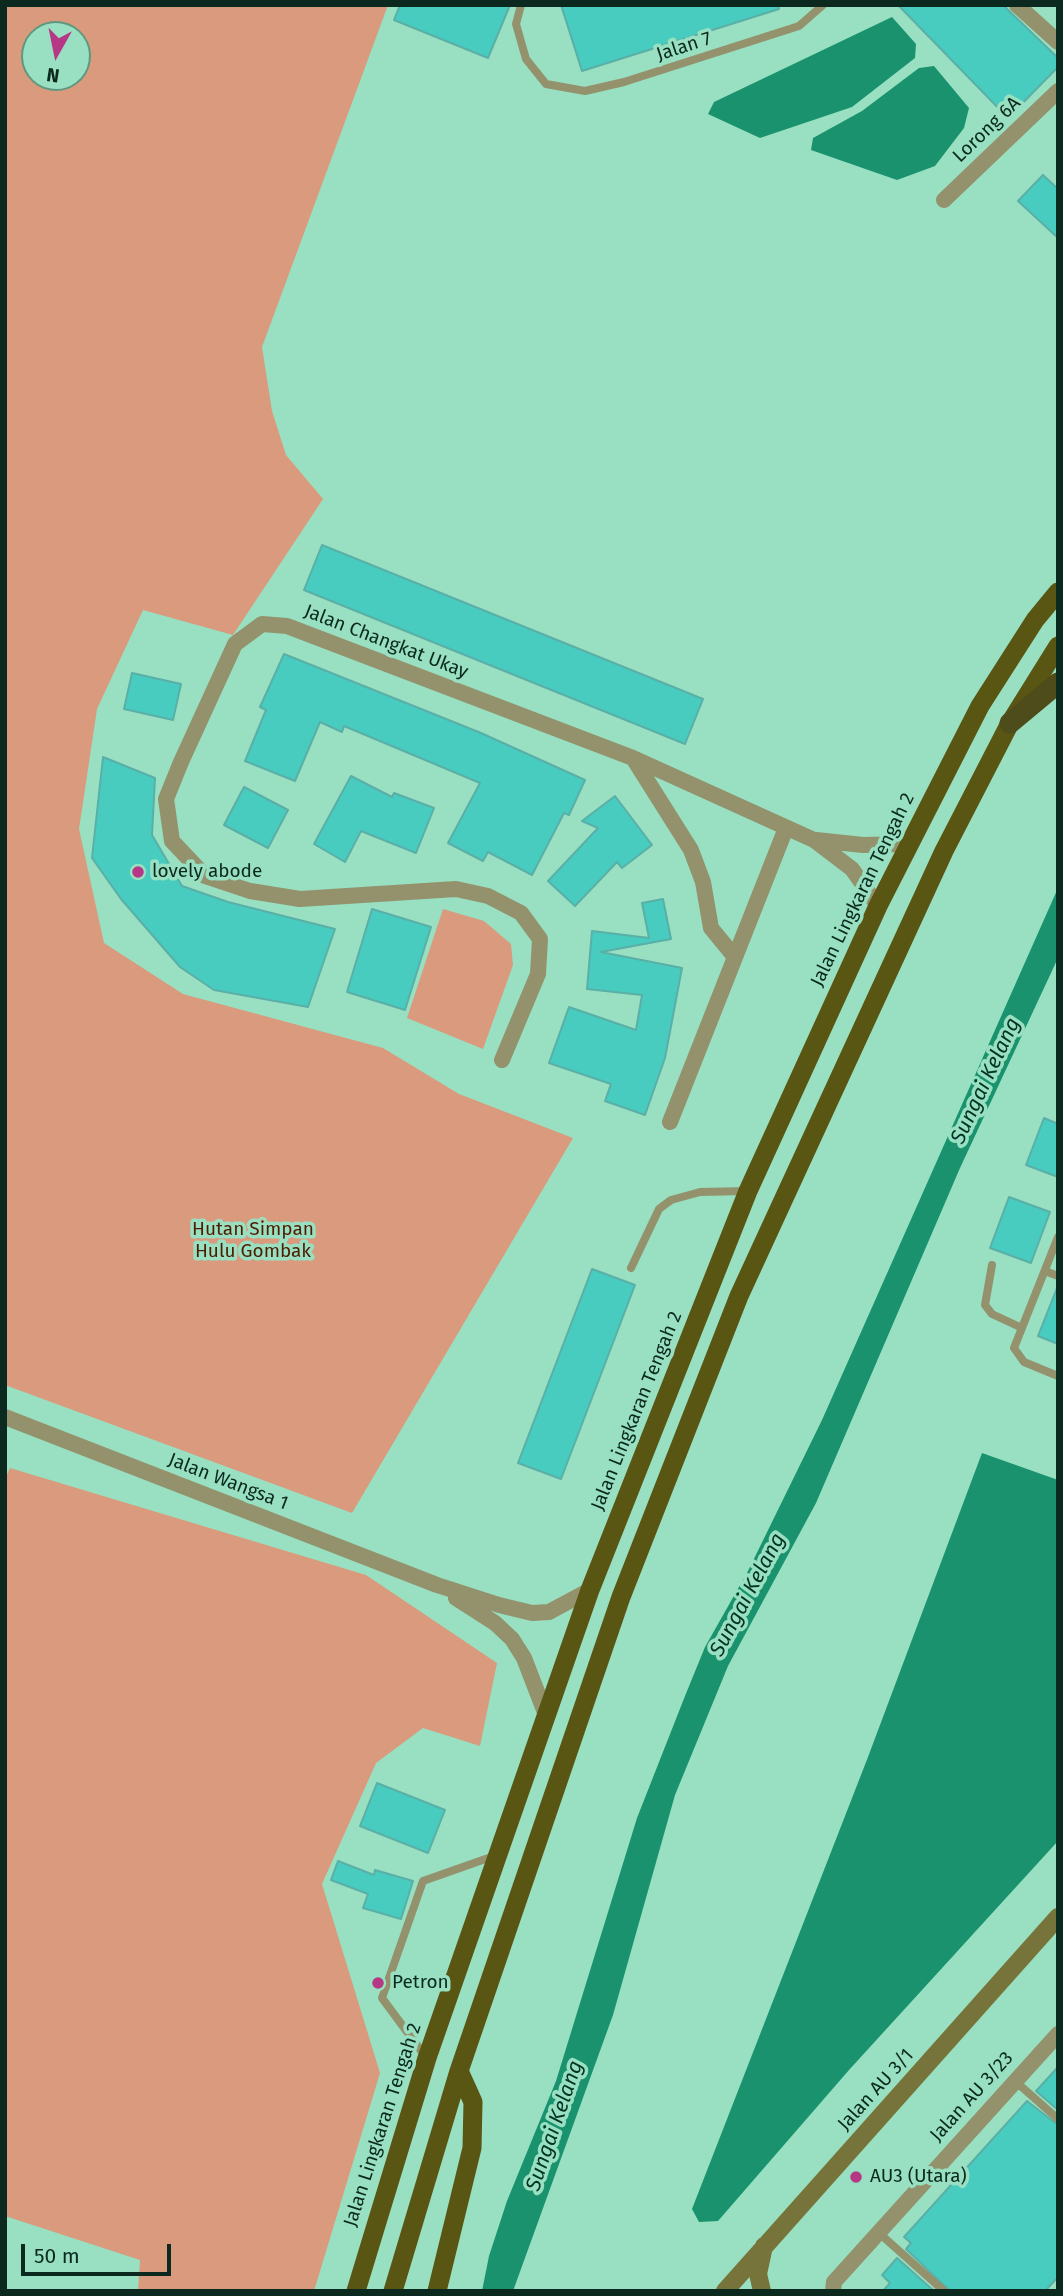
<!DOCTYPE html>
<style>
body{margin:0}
#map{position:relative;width:1063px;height:2296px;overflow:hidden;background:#98e0c1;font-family:"Fira Sans",sans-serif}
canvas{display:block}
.frame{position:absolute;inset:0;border:7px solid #0b291e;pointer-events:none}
.north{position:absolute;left:21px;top:21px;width:70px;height:70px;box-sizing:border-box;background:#98e0c1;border:2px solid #609780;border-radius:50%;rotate:189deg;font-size:19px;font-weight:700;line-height:28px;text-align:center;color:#0b291e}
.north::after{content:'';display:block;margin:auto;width:24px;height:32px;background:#b53785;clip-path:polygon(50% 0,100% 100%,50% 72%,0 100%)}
.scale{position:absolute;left:21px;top:2244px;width:150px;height:32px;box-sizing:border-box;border:4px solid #0b291e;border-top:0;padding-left:9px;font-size:21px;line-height:24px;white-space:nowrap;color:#0b291e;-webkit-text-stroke:5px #98e0c1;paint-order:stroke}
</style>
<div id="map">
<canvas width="1063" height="2296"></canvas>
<div class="frame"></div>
<div class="north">N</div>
<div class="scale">50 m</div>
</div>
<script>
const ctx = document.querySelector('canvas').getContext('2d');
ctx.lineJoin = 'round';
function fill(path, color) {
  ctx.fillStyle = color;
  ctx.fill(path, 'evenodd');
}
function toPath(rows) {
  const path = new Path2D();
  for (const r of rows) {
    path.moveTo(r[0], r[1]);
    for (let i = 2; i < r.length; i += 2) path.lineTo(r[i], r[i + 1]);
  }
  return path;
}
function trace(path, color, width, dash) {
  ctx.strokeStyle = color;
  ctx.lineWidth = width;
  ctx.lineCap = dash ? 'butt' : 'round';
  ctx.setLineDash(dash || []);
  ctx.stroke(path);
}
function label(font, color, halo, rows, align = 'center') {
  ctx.font = font + ' "Fira Sans",sans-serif';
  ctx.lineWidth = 7;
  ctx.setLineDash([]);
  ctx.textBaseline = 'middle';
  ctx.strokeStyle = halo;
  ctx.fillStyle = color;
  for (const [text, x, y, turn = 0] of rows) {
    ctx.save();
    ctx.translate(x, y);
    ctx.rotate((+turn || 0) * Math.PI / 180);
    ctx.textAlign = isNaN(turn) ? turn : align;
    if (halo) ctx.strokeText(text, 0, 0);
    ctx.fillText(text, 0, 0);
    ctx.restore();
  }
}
fill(toPath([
 [5,5,388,5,262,347,272,411,286,455,323,499,233,635,143,610,97,709,79,829,104,943,183,994,383,1048,459,1094,573,1138,352,1513,5,1385],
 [35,35,77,35,77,77,35,77],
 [443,909,484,921,511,944,513,965,483,1049,407,1018],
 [10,1468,366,1575,497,1663,480,1746,423,1728,376,1763,322,1884,380,2073,314,2291,138,2291,140,2260,5,2216,5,1479]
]), '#d99a7d');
fill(toPath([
 [892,17,916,44,915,58,852,107,760,138,708,114,714,102],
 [934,66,969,108,964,128,935,166,897,180,811,150,813,138,862,111,919,68],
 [1058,888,1058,958,960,1168,816,1503,728,1666,675,1795,613,2015,513,2291,482,2291,489,2256,507,2201,556,2081,637,1818,685,1696,705,1647,748,1571,822,1420],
 [982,1453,1058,1480,1058,1841,849,2070,718,2221,699,2222,692,2209,868,1757]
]), '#19926d');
const building = toPath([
 [400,5,510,5,488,58,394,20,400,5],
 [561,5,778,5,779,9,582,71,561,5],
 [898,5,1003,5,1058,58,1058,67,1008,118,898,5],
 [1043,175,1058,189,1058,238,1018,201,1043,175],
 [322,545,703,699,685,744,304,590,322,545],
 [284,654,481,733,585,780,569,815,564,813,532,875,488,852,483,861,448,843,480,783,344,726,342,732,320,722,295,781,245,761,266,710,260,707,284,654],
 [132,673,181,684,173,720,124,709,132,673],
 [103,757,155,778,152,835,182,886,228,902,335,929,308,1007,214,990,180,967,121,899,92,858,103,757],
 [351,776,392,797,394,793,434,808,416,853,361,831,345,862,314,844,351,776],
 [244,787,288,810,268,848,224,825,244,787],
 [615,796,652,845,622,868,617,862,575,906,548,881,598,828,582,821,615,796],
 [663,899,671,939,601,952,682,968,665,1058,645,1115,605,1101,611,1084,549,1063,569,1007,636,1030,642,995,587,989,592,931,649,938,642,903,663,899],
 [372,909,431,927,405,1010,347,992,372,909],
 [1044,1118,1058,1124,1058,1177,1026,1165,1044,1118],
 [1009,1197,1050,1212,1031,1263,990,1248,1009,1197],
 [592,1269,635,1285,561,1479,518,1463,592,1269],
 [1057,1288,1058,1288,1058,1344,1038,1336,1057,1288],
 [377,1783,445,1810,428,1853,360,1826,377,1783],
 [338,1861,374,1875,375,1870,413,1881,401,1919,363,1908,368,1894,331,1880,338,1861],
 [1058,2067,1058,2110,1036,2091,1058,2067],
 [1027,2101,1058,2125,1058,2277,1045,2291,950,2291,906,2249,911,2243,904,2237,1027,2101],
 [897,2258,934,2291,883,2291,890,2283,882,2275,897,2258]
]);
fill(building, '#48ccc0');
trace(building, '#5aafa6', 2);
trace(toPath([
 [521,5,516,24,526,59,546,84,585,91,624,82,799,26,823,5],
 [1058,1237,1014,1348,1024,1362,1058,1376],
 [992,1265,985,1305,992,1314,1022,1328],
 [631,1268,659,1209,671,1200,700,1192,748,1191],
 [1045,1271,1058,1276],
 [425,2056,382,1998,423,1881,494,1856],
 [1015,2081,1058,2119],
 [879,2233,944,2291]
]), '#93926d', 8);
trace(toPath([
 [1017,5,1058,42],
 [944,200,1058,91],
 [633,758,691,850,703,882,711,928,734,956],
 [816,840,863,845,910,844],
 [502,1060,538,974,540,939,521,913,488,896,456,889,300,899,250,891,205,876,172,841,166,799,181,762,235,644,262,624,287,626,633,758,814,840,852,869,878,906],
 [670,1122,786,828],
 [5,1417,437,1585,499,1605,532,1613,549,1612,590,1590],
 [456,1598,495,1623,512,1639,524,1658,546,1715],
 [833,2291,834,2282,1058,2034]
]), '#93926d', 16);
trace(toPath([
 [725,2291,1058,1917],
 [762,2291,758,2274,764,2246]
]), '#77743b', 18);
trace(toPath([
 [356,2291,427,2058,590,1590,748,1191,878,906,980,706,1035,620,1058,592],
 [393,2291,459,2071,621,1597,739,1296,944,851,1010,723,1058,646],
 [437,2291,472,2148,473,2102,459,2071]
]), '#585612', 19);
trace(toPath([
 [1010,723,1058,683]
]), '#4e4c1b', 21);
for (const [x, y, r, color] of [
 [138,872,7,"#b53785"],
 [378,1983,7,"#b53785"],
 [856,2177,7,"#b53785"]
]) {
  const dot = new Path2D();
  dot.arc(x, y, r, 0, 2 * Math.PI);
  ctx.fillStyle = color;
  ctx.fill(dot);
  trace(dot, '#98e0c1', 2.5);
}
label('19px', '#0b291e', '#98e0c1', [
 ["Jalan 7",684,47,-18],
 ["Lorong 6A",987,130,-44],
 ["Jalan Changkat Ukay",386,642,21],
 ["Jalan Lingkaran Tengah 2",863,890,-64],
 ["Jalan Lingkaran Tengah 2",637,1411,-68],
 ["Jalan Wangsa 1",228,1482,21],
 ["Jalan AU 3/1",876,2090,-48],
 ["Jalan AU 3/23",972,2097,-48],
 ["Jalan Lingkaran Tengah 2",383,2125,-72]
]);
label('19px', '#0b291e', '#98e0c1', [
 ["lovely abode",152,872],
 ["Petron",392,1983],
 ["AU3 (Utara)",870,2177]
], 'left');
label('19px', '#4f1c00', '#98e0c1', [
 ["Hutan Simpan",253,1230],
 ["Hulu Gombak",253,1252]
]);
label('italic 21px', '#023425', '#98e0c1', [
 ["Sungai Kelang",986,1081,-65],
 ["Sungai Kelang",748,1595,-62],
 ["Sungai Kelang",555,2126,-71]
]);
</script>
